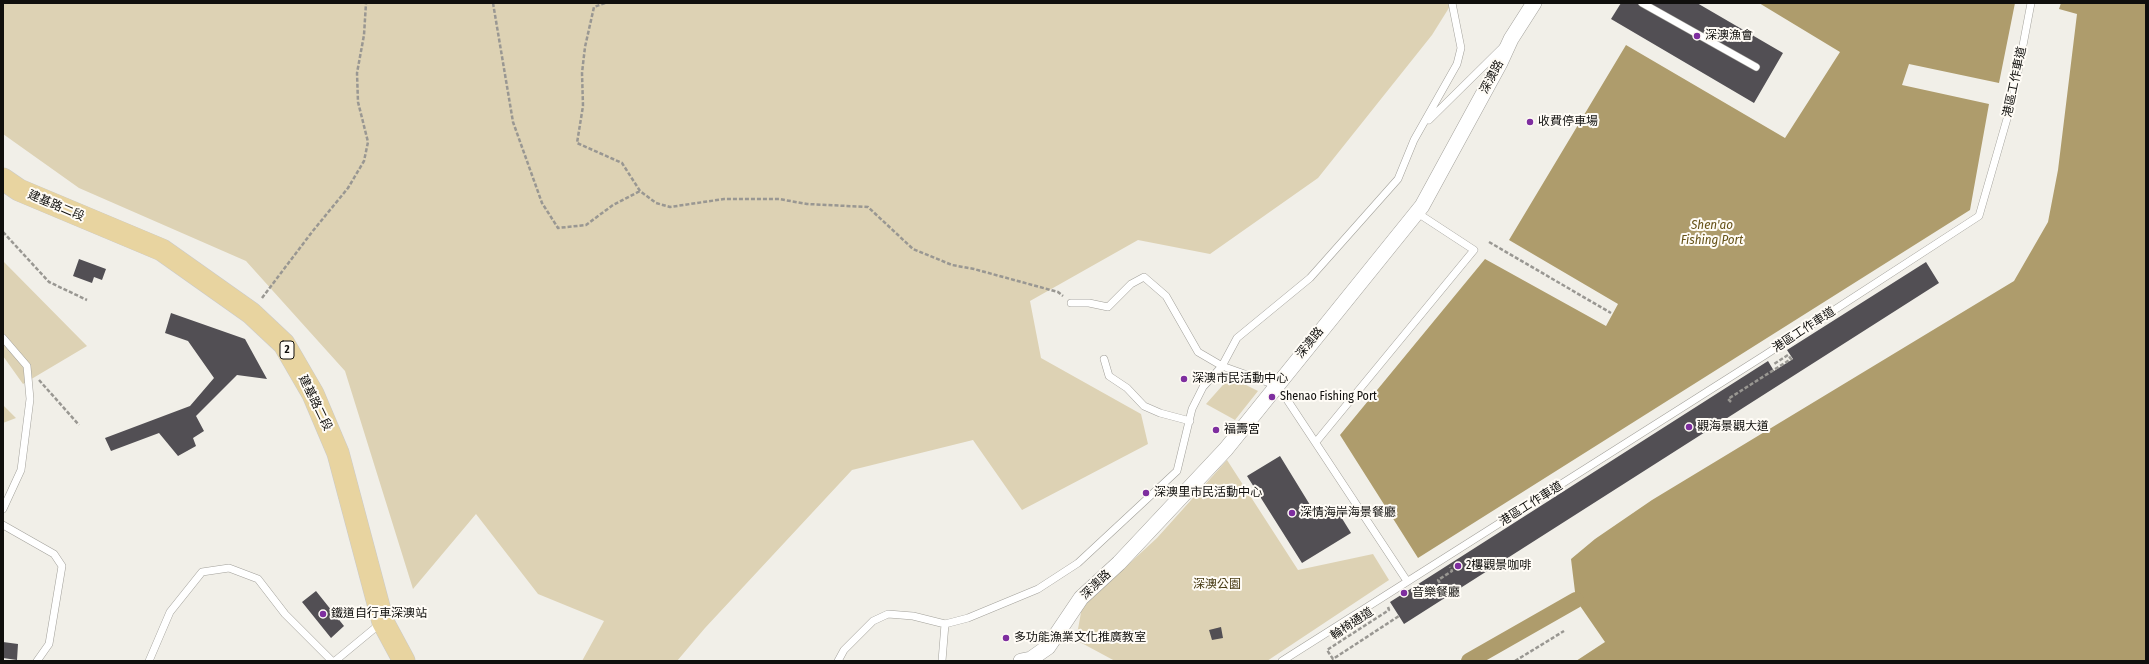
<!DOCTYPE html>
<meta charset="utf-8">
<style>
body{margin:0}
#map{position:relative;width:2149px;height:664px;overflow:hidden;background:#f1efe8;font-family:"Fira Sans Condensed",sans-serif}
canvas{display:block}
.frame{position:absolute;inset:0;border:4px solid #100f0d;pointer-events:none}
</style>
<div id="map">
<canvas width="2149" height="664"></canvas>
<div class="frame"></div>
</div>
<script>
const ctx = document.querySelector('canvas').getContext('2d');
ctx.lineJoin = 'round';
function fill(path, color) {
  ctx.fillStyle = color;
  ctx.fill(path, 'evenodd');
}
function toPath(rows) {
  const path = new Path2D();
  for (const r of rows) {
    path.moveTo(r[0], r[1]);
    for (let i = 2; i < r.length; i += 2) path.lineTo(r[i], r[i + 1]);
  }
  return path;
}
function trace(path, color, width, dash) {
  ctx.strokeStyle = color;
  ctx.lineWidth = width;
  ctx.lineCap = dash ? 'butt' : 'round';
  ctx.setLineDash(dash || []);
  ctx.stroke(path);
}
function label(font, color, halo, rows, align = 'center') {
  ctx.font = font + ' "Fira Sans Condensed","Noto Sans TC",sans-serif';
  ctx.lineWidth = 4;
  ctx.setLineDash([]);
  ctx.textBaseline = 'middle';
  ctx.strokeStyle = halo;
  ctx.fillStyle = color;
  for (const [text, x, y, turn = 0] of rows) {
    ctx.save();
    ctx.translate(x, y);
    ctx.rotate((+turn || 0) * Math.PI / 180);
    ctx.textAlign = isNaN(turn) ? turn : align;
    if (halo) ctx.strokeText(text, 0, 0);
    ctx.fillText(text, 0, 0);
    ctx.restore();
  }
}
fill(toPath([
 [3,3,1452,3,1432,35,1318,178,1210,254,1138,240,1030,301,1041,358,1141,414,1148,444,1022,510,973,440,852,470,705,628,677,661,582,661,604,621,538,594,476,514,413,589,345,371,246,261,79,188,3,134],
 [3,261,87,346,23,384,3,356],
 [1230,377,1258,391,1235,420,1206,404],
 [3,405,16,418,3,423],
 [1227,460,1298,570,1373,554,1389,580,1267,661,1115,661,1076,640,1082,607,1157,538]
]), '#ddd2b4');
fill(toPath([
 [1759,3,2015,3,1999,83,1909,64,1902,85,1989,104,1970,210,1418,558,1340,435,1485,259,1606,326,1618,304,1509,240,1626,45,1785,138,1840,52],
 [2061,3,2146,3,2146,661,1576,661,1605,642,1576,600,1571,559,1595,539,1652,500,2014,281,2048,222,2058,170,2077,14,2059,9]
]), '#ae9c6c');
trace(toPath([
 [1469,661,1576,600]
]), '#ae9c6c', 16);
fill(toPath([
 [1621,3,1697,3,1783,53,1754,103,1611,19],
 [79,259,106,269,102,280,94,277,92,283,73,276],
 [1926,262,1939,283,1404,624,1390,602,1768,361,1774,371,1793,359,1787,350],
 [171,313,245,339,267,379,237,375,196,416,204,431,193,438,196,446,178,456,159,433,111,451,105,438,190,406,214,378,188,341,165,333],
 [1280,456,1318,518,1335,507,1351,533,1302,563,1247,476],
 [316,591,344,626,331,638,302,602],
 [1221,627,1223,638,1212,640,1209,630],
 [3,642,18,644,17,660,3,658]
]), '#524f54');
const service = toPath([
 [1642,3,1756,67],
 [1429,120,1503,47],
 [1071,303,1089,303,1108,307,1131,284,1144,277,1166,296,1198,352,1222,366,1278,386,1407,581],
 [3,338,27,366,30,399,21,470,3,509],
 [1104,359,1109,376,1127,388,1144,406,1160,413,1190,421],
 [1316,442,1474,250,1416,212],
 [3,525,54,554,62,566,49,644,37,661],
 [149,661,170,612,202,572,229,568,258,579,285,614,332,661],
 [335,661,381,623],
 [838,661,844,650,873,621,888,614,913,616,945,624,968,618,1038,589,1078,563,1177,471,1192,409,1203,387,1222,366,1237,338,1310,278,1398,179,1414,140,1457,64,1461,48,1452,3],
 [942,661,945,624],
 [1282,661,1765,355,1979,216,2013,98,2031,3]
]);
const minor = toPath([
 [1021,661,1031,659,1048,647,1081,598,1119,563,1226,449,1422,206,1500,63,1511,39,1534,3]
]);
const primary = toPath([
 [3,179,19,190,162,250,251,313,284,344,313,394,338,453,383,622,404,661]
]);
trace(service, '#a2a09a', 8);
trace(minor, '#a2a09a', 16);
trace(primary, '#cacaca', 23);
trace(toPath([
 [493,3,513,122,542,203,558,228,586,225,613,205,640,191],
 [605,3,594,7,585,47,582,73,583,106,577,143,622,163,640,191,656,203,670,207,724,199,779,199,807,204,868,207,913,249,952,265,974,269,1058,292,1063,296],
 [3,232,49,282,87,300],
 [1489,242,1611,313],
 [262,298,312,232,348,188,364,161,368,142,358,102,357,73,364,35,366,3],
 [39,380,79,425],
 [1731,402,1728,399,1791,359,1788,355,1774,364],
 [1443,588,1438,580,1452,571,1450,567],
 [1388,607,1389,610,1327,650,1333,659,1399,616],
 [1515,661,1564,631]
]), '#999792', 2.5, [4, 2]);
trace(service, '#fff', 7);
trace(minor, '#fff', 15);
trace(primary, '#e8d4a0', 22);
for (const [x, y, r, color] of [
 [1697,36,4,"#7e2e9f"],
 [1530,122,4,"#7e2e9f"],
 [1184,379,4,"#7e2e9f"],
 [1272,397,4,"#7e2e9f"],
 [1689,427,4,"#7e2e9f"],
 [1216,430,4,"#7e2e9f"],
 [1146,493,4,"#7e2e9f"],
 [1292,513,4,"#7e2e9f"],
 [1458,566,4,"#7e2e9f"],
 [1404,593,4,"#7e2e9f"],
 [323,614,4,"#7e2e9f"],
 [1006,638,4,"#7e2e9f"]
]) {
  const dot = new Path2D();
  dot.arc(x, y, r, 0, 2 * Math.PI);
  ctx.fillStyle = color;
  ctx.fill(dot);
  trace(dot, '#fffcf6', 1.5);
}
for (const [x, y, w] of [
 [287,350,14]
]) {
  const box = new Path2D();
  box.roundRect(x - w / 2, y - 9, w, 18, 3);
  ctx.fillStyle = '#fffcf6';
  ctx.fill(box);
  trace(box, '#100f0d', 1);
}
label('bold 11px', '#100f0d', null, [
 ["2",287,350]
]);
label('12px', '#100f0d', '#fffcf6', [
 ["深澳漁會",1705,36],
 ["收費停車場",1538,122],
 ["深澳市民活動中心",1192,379],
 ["Shenao Fishing Port",1280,397],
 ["觀海景觀大道",1697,427],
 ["福壽宮",1224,430],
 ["深澳里市民活動中心",1154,493],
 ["深情海岸海景餐廳",1300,513],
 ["2樓觀景咖啡",1466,566],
 ["音樂餐廳",1412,593],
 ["鐵道自行車深澳站",331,614],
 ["多功能漁業文化推廣教室",1014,638]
], 'left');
label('12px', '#100f0d', '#fffcf6', [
 ["深澳路",1492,77,-62],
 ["港區工作車道",2015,82,-78],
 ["建基路二段",56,206,23],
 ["港區工作車道",1804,330,-33],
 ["深澳路",1310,343,-51],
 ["建基路二段",315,403,64],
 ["港區工作車道",1531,504,-32],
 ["深澳路",1096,585,-44],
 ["輪椅通道",1352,624,-33]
]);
label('12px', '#463911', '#fffcf6', [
 ["深澳公園",1217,585]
]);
label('italic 13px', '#675319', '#fffcf6', [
 ["Shen'ao",1712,225],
 ["Fishing Port",1712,240]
]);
</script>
